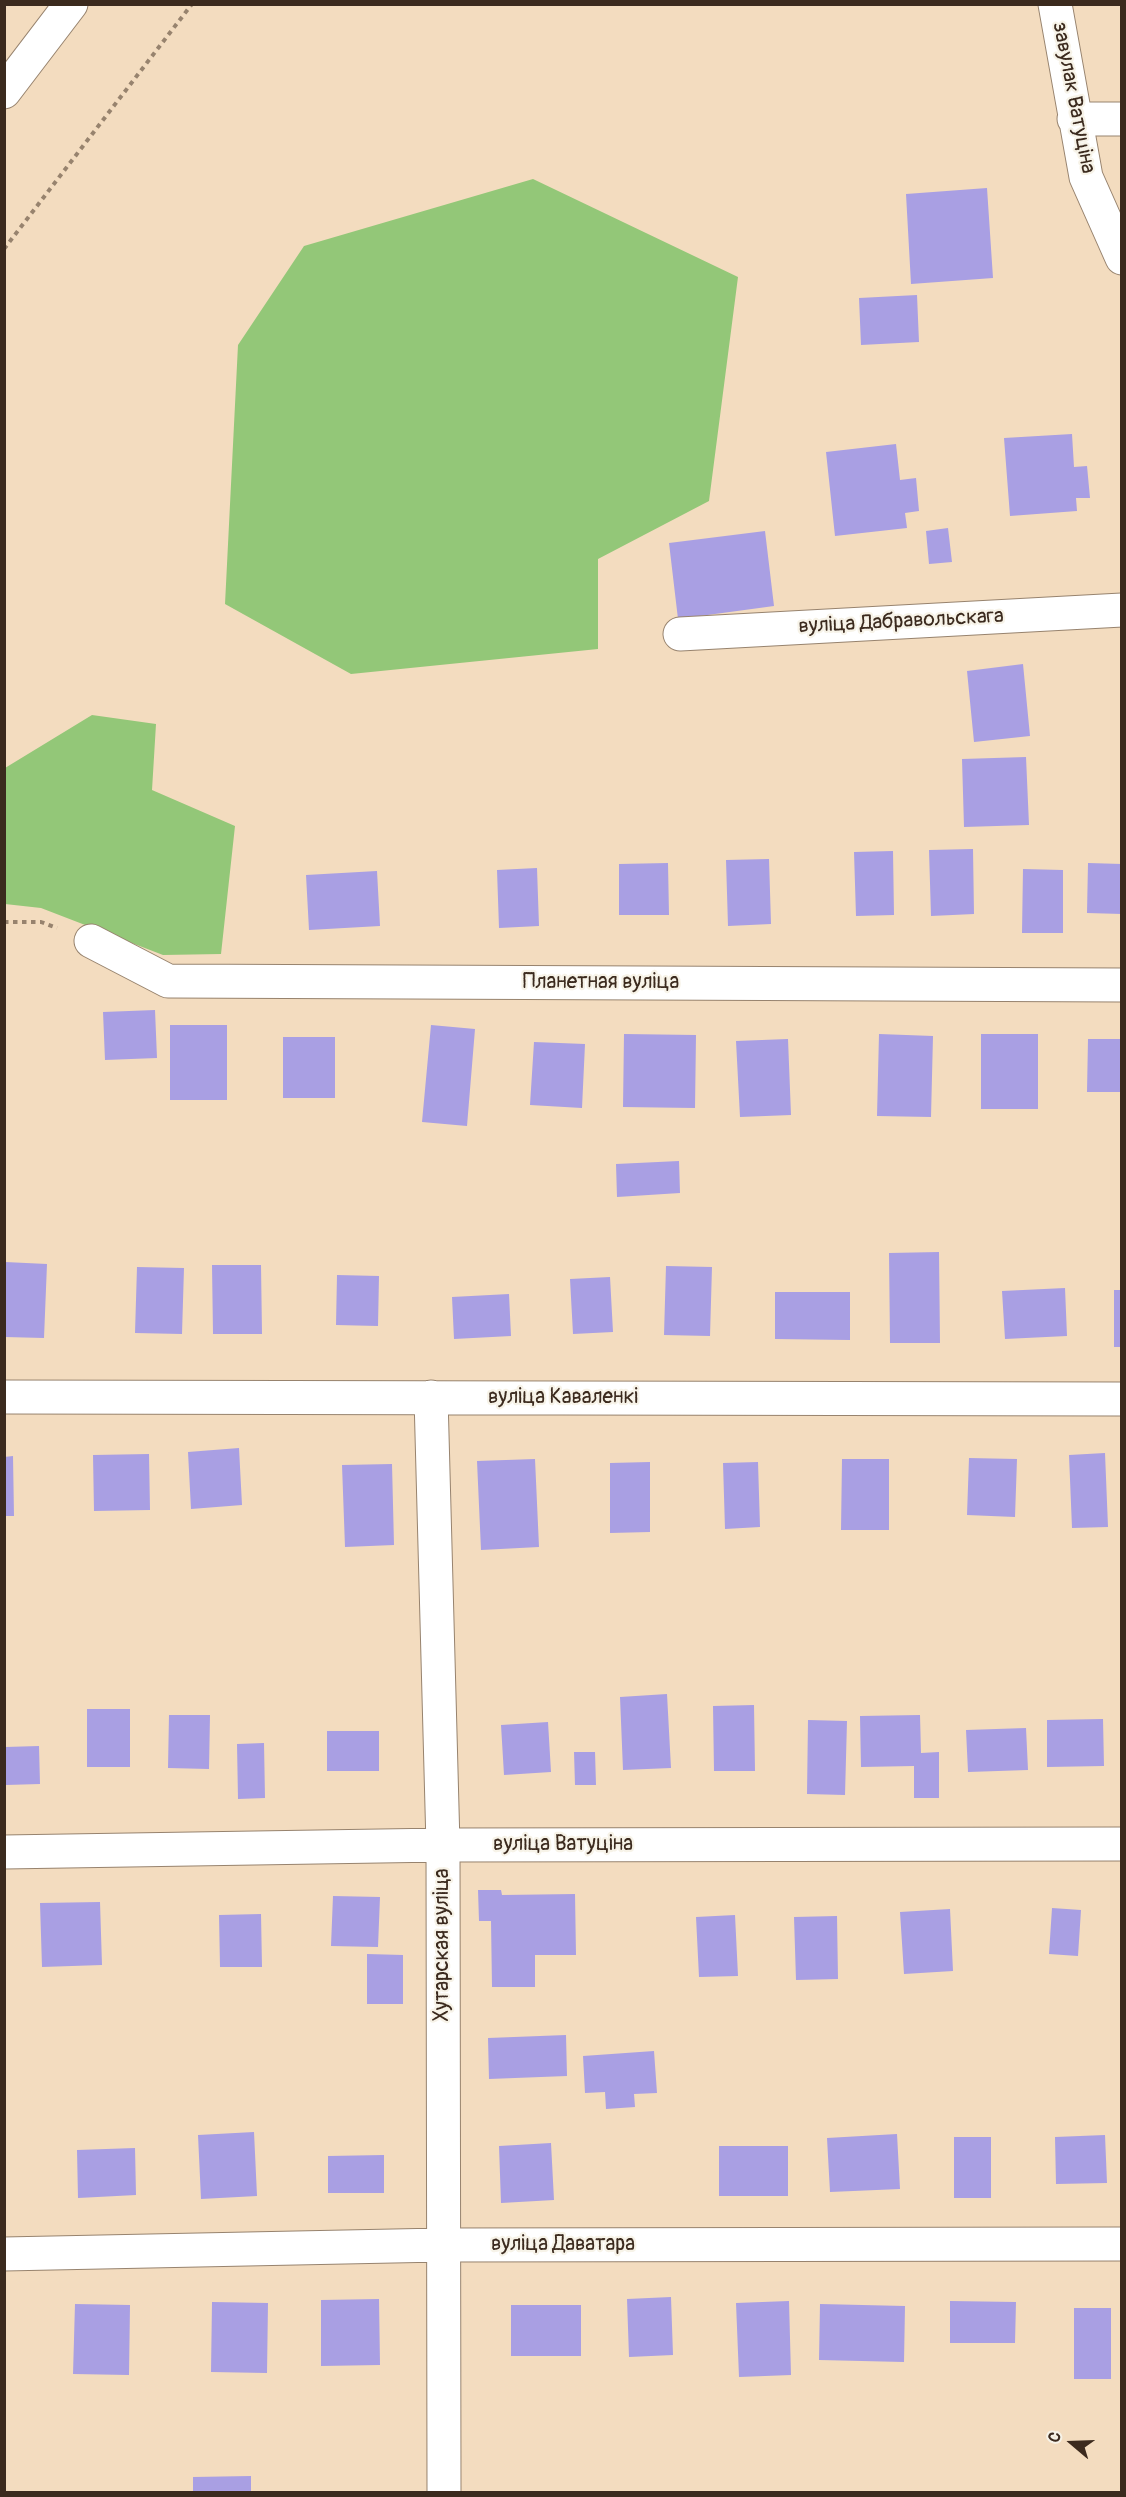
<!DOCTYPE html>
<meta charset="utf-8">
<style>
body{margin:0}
#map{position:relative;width:1126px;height:2497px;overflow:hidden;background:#f3dcbf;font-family:Pangolin,sans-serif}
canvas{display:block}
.frame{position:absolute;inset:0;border:6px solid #3b2a1e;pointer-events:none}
.north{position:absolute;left:1042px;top:2413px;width:60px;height:60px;-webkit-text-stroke:4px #f7f3e8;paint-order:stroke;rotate:289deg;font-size:16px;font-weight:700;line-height:24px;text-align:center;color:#3b2a1e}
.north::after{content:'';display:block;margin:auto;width:21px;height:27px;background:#3b2a1e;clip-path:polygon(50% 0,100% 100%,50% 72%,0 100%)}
</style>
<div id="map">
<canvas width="1126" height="2497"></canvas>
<div class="frame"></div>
<div class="north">С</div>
</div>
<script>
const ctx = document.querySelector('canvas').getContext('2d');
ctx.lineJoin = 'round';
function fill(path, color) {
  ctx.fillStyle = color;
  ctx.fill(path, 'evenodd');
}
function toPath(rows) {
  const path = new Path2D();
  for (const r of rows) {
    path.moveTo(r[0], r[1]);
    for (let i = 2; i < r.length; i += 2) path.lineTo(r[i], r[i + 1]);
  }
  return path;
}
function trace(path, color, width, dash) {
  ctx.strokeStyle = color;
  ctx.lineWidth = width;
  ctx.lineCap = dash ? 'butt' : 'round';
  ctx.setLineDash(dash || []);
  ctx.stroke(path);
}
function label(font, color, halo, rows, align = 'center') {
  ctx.font = font + ' Pangolin,sans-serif';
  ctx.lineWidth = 4.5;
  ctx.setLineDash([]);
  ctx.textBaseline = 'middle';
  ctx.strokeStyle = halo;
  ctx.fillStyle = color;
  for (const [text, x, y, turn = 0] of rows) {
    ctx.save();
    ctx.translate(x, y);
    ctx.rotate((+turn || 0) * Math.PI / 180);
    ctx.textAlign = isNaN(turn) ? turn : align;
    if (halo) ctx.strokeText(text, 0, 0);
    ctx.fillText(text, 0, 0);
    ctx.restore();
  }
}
fill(toPath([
 [533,179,738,277,709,501,598,559,598,649,351,674,225,604,238,345,304,246],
 [92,715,156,724,152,790,235,826,221,954,163,955,41,908,5,904,5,768]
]), '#93c778');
fill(toPath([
 [987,188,993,278,911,284,906,194],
 [917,295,919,342,861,345,859,298],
 [1072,434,1074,467,1087,466,1090,498,1076,498,1077,511,1010,516,1004,438],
 [896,444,900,480,916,478,919,511,905,513,907,528,835,536,826,452],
 [948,528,952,562,929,564,926,531],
 [765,531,774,606,678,619,669,543],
 [1023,664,1030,736,974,742,967,671],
 [1026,757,1029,825,964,827,962,759],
 [973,849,974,914,931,916,929,850],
 [893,851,894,915,856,916,854,852],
 [769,859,771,924,728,926,726,860],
 [668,863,669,915,619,915,619,864],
 [1088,863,1122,864,1122,914,1087,913],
 [537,868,539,926,499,928,497,870],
 [1023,869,1063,870,1063,933,1022,933],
 [377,871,380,926,309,930,306,875],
 [155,1010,157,1058,105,1060,103,1012],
 [170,1025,227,1025,227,1100,170,1100],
 [431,1025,475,1029,467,1126,422,1122],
 [624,1034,696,1035,695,1108,623,1107],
 [879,1034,933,1036,931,1117,877,1116],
 [981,1034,1038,1034,1038,1109,981,1109],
 [283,1037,335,1037,335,1098,283,1098],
 [788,1039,791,1115,740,1117,736,1041],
 [1088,1039,1122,1039,1122,1092,1087,1092],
 [534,1042,585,1044,582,1108,530,1105],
 [679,1161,680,1193,617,1197,616,1164],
 [939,1252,940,1343,890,1343,889,1253],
 [5,1262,47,1264,44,1338,5,1337],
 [212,1265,261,1265,262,1334,213,1334],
 [666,1266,712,1267,710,1336,664,1335],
 [137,1267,184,1268,182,1334,135,1333],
 [337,1275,379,1276,378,1326,336,1325],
 [610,1277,613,1332,573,1334,570,1279],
 [1065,1288,1067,1336,1005,1339,1002,1291],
 [1114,1290,1122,1290,1122,1347,1114,1347],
 [775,1292,850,1292,850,1340,775,1339],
 [509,1294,511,1336,454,1339,452,1297],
 [239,1448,242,1505,191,1509,188,1452],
 [1105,1453,1108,1527,1072,1528,1069,1455],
 [149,1454,150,1510,94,1511,93,1455],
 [13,1456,14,1516,4,1516,4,1457],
 [969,1458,1017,1459,1015,1517,967,1515],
 [535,1459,539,1547,481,1550,477,1461],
 [842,1459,889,1459,889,1530,841,1530],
 [650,1462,650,1532,610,1533,610,1463],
 [758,1462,760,1527,725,1529,723,1463],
 [392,1464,394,1545,345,1547,342,1465],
 [667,1694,671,1768,623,1770,620,1697],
 [754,1705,755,1771,714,1771,713,1706],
 [87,1709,130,1709,130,1767,87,1767],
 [169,1715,210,1715,209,1769,168,1768],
 [920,1715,921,1753,939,1752,939,1798,914,1798,914,1766,861,1767,860,1716],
 [1103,1719,1104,1766,1047,1767,1047,1720],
 [808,1720,847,1721,845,1795,807,1794],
 [548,1722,551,1772,504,1775,501,1725],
 [1026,1728,1028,1770,968,1772,966,1730],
 [327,1731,379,1731,379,1771,327,1771],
 [264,1743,265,1798,238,1799,237,1744],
 [39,1746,40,1784,6,1785,5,1747],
 [574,1752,595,1752,596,1785,575,1785],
 [478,1890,501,1890,502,1895,575,1894,576,1955,535,1955,535,1987,492,1987,491,1921,479,1921],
 [333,1896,380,1897,378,1947,331,1946],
 [100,1902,102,1965,42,1967,40,1903],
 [1052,1908,1081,1910,1078,1956,1049,1954],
 [950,1909,953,1971,904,1974,900,1912],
 [261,1914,262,1967,220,1967,219,1915],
 [735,1915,738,1976,699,1977,696,1917],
 [837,1916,838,1979,796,1980,794,1917],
 [367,1954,403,1955,403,2004,367,2004],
 [566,2035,567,2076,489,2079,488,2038],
 [654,2051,657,2093,634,2094,635,2107,606,2109,605,2092,585,2093,583,2056],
 [254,2132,257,2196,201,2199,198,2135],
 [897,2134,900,2189,830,2192,827,2138],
 [1105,2135,1107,2183,1056,2184,1055,2137],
 [954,2137,991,2137,991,2198,954,2198],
 [551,2143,554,2200,501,2203,499,2146],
 [719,2146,788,2146,788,2196,719,2196],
 [135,2148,136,2195,78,2198,77,2150],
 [384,2155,384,2193,328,2193,328,2156],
 [671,2297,673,2355,629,2357,627,2299],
 [379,2299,380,2365,321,2366,321,2300],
 [789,2301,791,2375,739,2377,736,2303],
 [950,2301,1016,2302,1015,2343,950,2343],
 [212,2302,268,2303,267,2373,211,2372],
 [75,2304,130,2305,129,2375,73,2374],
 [820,2304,905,2306,904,2362,819,2360],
 [511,2305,581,2305,581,2356,511,2356],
 [1074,2308,1111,2308,1111,2379,1074,2379],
 [251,2476,251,2492,193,2492,193,2477]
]), '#a99fe3');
const street = toPath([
 [1055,4,1086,177,1122,258],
 [4,92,71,4],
 [1074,119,1122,119],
 [680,634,1122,610],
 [91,941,168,981,1122,985],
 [4,1397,1122,1399],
 [431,1397,443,1845,444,2492],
 [4,1852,443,1845,1122,1844],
 [4,2254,442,2245,1122,2244]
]);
trace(street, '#97836e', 35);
trace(toPath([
 [4,249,192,4],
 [4,922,41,922,57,928]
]), '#97836e', 4, [4.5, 4.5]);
trace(street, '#fff', 33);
label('21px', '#3b2a1e', '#f7f3e8', [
 ["завулак Ватуціна",1073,98,79],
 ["вуліца Дабравольскага",901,622,-3],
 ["Планетная вуліца",601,983],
 ["вуліца Каваленкі",563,1398],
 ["вуліца Ватуціна",563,1845],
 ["Хутарская вуліца",443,1945,-90],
 ["вуліца Даватара",563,2245]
]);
</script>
